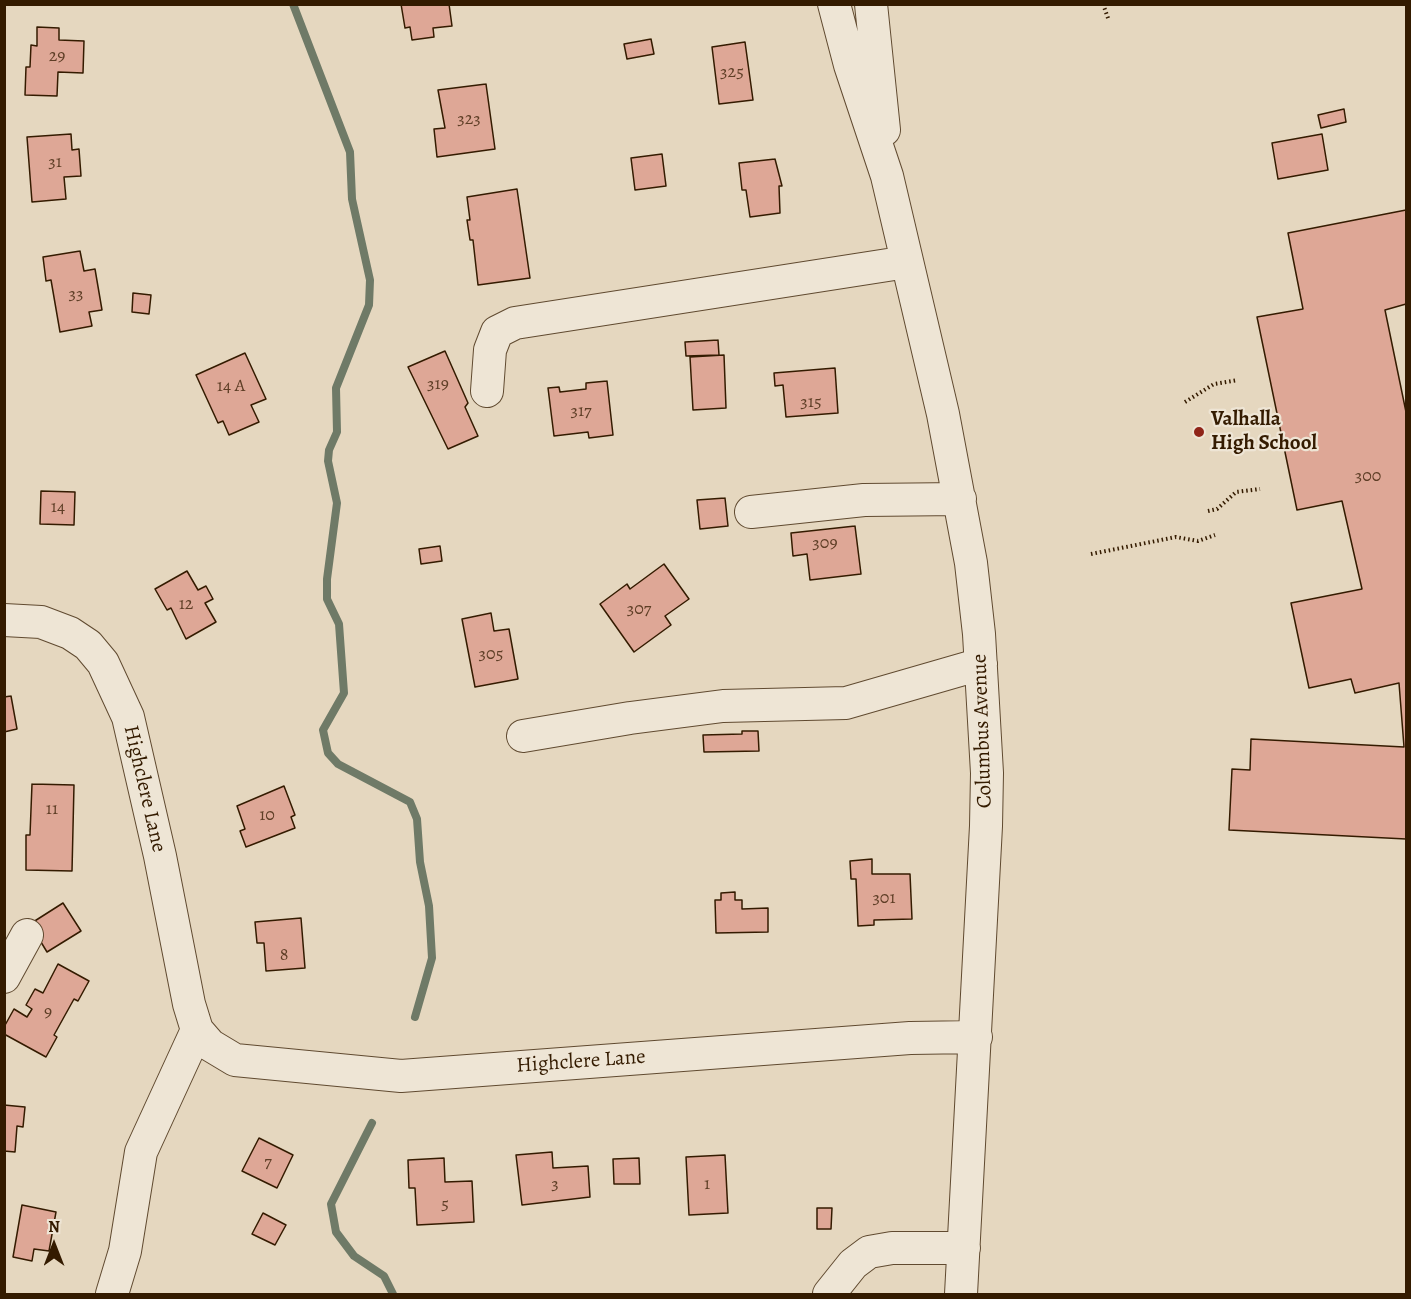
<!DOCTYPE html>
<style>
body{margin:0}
#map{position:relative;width:1411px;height:1299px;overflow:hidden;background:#e5d7bf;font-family:Alegreya,serif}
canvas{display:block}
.frame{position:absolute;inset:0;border:6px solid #341b00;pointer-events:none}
.north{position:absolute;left:24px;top:1215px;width:60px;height:60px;-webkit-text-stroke:4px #eee5d5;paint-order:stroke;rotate:0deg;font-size:16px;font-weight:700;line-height:24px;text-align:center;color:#341b00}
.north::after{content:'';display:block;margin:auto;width:21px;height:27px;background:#341b00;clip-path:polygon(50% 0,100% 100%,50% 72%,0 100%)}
</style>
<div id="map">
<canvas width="1411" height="1299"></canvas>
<div class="frame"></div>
<div class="north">N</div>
</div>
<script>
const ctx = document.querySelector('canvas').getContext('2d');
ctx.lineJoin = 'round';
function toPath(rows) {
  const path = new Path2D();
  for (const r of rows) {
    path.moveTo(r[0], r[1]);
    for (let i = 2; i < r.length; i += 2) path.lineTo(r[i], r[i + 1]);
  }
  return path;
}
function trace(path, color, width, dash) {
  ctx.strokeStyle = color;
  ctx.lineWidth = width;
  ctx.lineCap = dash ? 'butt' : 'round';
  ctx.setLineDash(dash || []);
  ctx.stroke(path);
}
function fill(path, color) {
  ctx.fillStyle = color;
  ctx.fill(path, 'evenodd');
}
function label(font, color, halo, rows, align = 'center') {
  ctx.font = font + ' Alegreya,serif';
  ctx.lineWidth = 4.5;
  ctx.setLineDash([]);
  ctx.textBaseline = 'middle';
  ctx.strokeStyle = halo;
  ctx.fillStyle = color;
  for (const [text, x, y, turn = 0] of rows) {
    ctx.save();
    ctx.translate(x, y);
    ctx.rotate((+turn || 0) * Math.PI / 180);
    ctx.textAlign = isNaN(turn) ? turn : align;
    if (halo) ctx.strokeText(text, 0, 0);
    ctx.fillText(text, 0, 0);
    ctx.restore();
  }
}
trace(toPath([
 [293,4,350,152,352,199,370,280,369,305,336,388,337,432,329,450,328,461,337,503,327,579,327,599,339,624,344,693,323,730,328,753,338,764,410,802,417,819,420,862,429,906,432,958,415,1017],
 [372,1123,331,1204,336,1232,354,1256,384,1276,393,1294]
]), '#6f7a67', 8);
const building = toPath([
 [401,4,449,4,452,26,433,28,434,37,412,40,410,27,405,28,401,4],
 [37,27,59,28,59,40,84,41,83,73,58,72,57,96,25,95,26,67,30,67,31,45,37,46,37,27],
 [651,39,654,54,627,59,624,44,651,39],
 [745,42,753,100,719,104,712,47,745,42],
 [486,84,495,149,437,157,434,129,445,128,438,90,486,84],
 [1344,109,1346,122,1321,128,1318,115,1344,109],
 [71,134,72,150,79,149,81,176,64,177,66,199,32,202,27,137,71,134],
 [1322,134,1328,170,1278,179,1272,143,1322,134],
 [662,154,666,186,635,190,631,158,662,154],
 [775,159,782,186,779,186,780,213,750,217,746,190,742,190,739,163,775,159],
 [517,189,530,278,478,285,473,240,470,240,467,220,470,220,467,197,517,189],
 [1406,210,1406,304,1385,310,1406,412,1406,839,1229,830,1232,769,1250,770,1251,739,1404,747,1399,683,1355,693,1351,679,1309,688,1291,603,1362,589,1342,501,1297,510,1257,317,1303,309,1288,233,1406,210],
 [80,251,84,271,95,269,102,310,89,312,92,326,60,332,51,280,46,281,43,257,80,251],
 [133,293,151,295,149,314,132,312,133,293],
 [718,340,719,355,686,356,685,342,718,340],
 [445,351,468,403,465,407,478,436,448,449,408,367,445,351],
 [245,353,266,399,251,405,259,422,229,435,223,421,218,423,196,375,245,353],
 [724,355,726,408,693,410,690,357,724,355],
 [835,368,838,413,786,417,783,385,775,386,774,373,835,368],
 [607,381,613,435,589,438,588,432,554,436,548,388,559,387,560,392,586,389,586,383,607,381],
 [41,491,75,492,74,525,40,524,41,491],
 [725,498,728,526,700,529,697,500,725,498],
 [855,526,861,574,810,580,807,554,793,556,791,533,855,526],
 [440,546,442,561,421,564,419,549,440,546],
 [664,564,689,599,665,616,671,625,634,652,600,604,627,584,630,589,664,564],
 [187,571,198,590,206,586,213,599,205,603,216,622,186,639,171,608,167,610,155,589,187,571],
 [491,613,494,631,509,629,518,679,475,687,462,619,491,613],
 [11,696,17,729,4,732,4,697,11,696],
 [742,731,758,731,759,751,704,752,703,735,742,734,742,731],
 [32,784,74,785,72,871,26,870,26,835,30,835,32,784],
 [284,786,295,815,291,817,295,828,246,847,240,831,245,829,237,806,284,786],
 [872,859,872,874,910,874,912,919,874,920,874,925,858,926,856,879,851,879,850,861,872,859],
 [735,892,735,900,742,900,742,909,768,908,768,932,716,933,715,900,721,900,721,893,735,892],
 [63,903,81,931,47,952,30,924,63,903],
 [301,918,305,968,266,971,264,943,257,943,255,922,301,918],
 [58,964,89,981,78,1001,74,999,54,1035,57,1037,46,1057,4,1034,4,1027,14,1009,27,1017,32,1009,26,1005,35,989,43,993,58,964],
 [4,1105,25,1107,23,1127,17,1126,15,1152,4,1151,4,1105],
 [259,1138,293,1155,277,1188,242,1171,259,1138],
 [552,1152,553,1168,588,1166,590,1197,522,1205,516,1155,552,1152],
 [725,1155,728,1213,689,1215,686,1157,725,1155],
 [444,1158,445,1182,472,1181,474,1222,417,1225,415,1188,409,1188,408,1160,444,1158],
 [639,1158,640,1184,614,1184,613,1159,639,1158],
 [22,1205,56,1212,49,1251,34,1249,32,1261,13,1257,22,1205],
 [817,1208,832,1208,831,1229,817,1229,817,1208],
 [263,1213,286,1225,275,1245,252,1234,263,1213]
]);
fill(building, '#dea796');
trace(building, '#341b00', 1.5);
const minor = toPath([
 [834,4,850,65,887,176,943,414,971,563,979,634,987,773,986,826,961,1294],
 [871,4,884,130],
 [487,391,490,350,497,332,515,323,907,262],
 [751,512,864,500,960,499],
 [4,620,41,622,70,633,88,645,103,663,128,717,160,856,189,1004,197,1030,210,1045,235,1060,401,1076,910,1038,976,1037],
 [523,736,630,718,723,706,846,703,981,664],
 [4,977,27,935],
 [112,1294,125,1251,141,1152,197,1030],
 [829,1294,853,1264,869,1252,892,1248,964,1248]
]);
trace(minor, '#604a30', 34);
trace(toPath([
 [1103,4,1109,21],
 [1185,402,1214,384,1238,380],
 [1208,511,1217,509,1236,492,1260,489],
 [1091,554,1176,537,1198,541,1215,535]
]), '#341b00', 4, [1.5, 3]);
trace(minor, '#eee5d5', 32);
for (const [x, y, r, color] of [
 [1199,432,6,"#8f2418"]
]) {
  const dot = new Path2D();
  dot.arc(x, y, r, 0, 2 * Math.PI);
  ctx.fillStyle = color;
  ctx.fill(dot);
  trace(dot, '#eee5d5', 2);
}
label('18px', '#5e3e26', null, [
 ["29",57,57],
 ["325",732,73],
 ["323",469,120],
 ["31",55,163],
 ["33",76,295],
 ["319",438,385],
 ["14 A",231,387],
 ["315",811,403],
 ["317",581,412],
 ["300",1368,477],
 ["14",58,508],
 ["309",825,544],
 ["12",186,605],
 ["307",639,610],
 ["305",491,655],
 ["11",52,810],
 ["10",267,816],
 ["301",884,899],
 ["8",284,956],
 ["9",48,1013],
 ["7",268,1163],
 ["3",555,1185],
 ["1",707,1185],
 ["5",445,1205]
]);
label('bold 21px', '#341b00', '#eee5d5', [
 ["Valhalla",1211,420],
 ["High School",1211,444]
], 'left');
label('21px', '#341b00', '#eee5d5', [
 ["Columbus Avenue",983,731,-92],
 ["Highclere Lane",144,789,77],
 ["Highclere Lane",581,1062,-4]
]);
</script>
